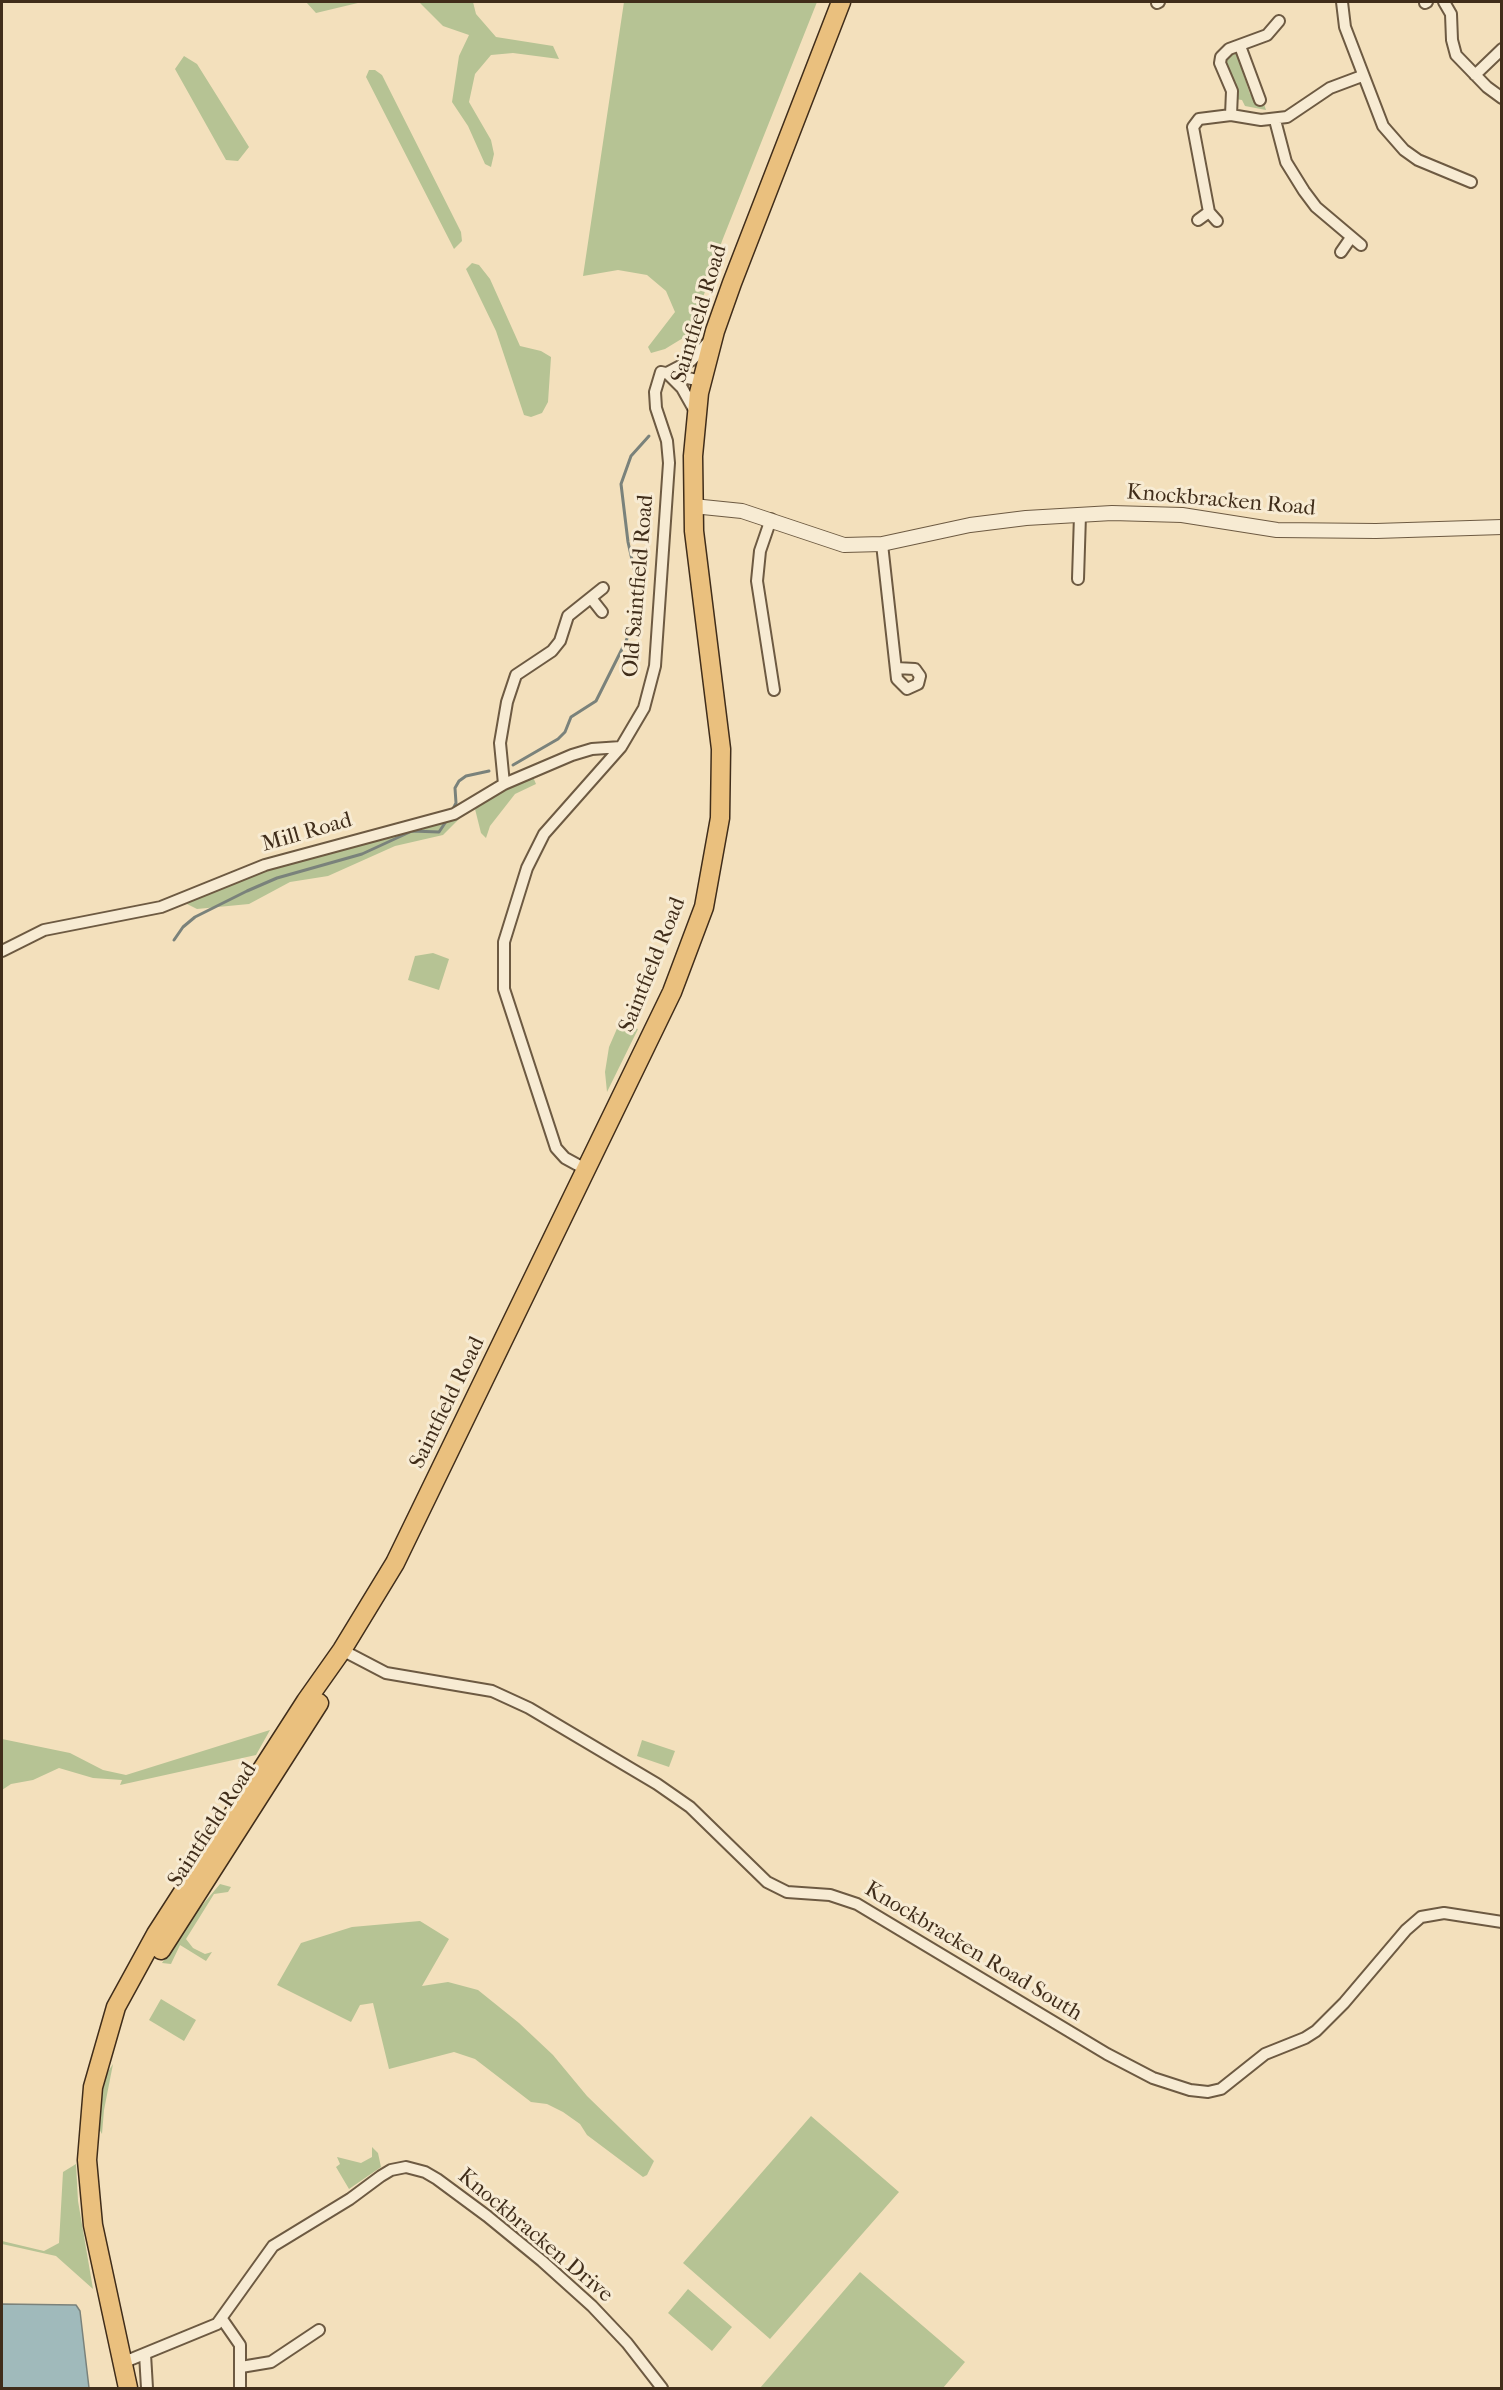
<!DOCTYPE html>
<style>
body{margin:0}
#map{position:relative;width:1503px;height:2390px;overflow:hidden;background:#f3e0bc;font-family:"IM FELL French Canon",serif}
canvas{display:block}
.frame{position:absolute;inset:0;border:3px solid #402d1a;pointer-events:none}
</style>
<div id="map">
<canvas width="1503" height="2390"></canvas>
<div class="frame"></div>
</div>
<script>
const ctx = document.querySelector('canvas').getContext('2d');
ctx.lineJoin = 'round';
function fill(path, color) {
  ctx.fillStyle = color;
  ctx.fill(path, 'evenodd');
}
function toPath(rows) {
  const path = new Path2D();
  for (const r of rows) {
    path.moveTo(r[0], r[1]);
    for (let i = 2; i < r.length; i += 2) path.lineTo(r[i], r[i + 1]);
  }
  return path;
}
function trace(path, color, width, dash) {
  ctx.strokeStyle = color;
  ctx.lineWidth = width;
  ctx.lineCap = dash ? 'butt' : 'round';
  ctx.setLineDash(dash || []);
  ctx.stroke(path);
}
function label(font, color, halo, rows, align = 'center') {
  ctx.font = font + ' "IM FELL French Canon",serif';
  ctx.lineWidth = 6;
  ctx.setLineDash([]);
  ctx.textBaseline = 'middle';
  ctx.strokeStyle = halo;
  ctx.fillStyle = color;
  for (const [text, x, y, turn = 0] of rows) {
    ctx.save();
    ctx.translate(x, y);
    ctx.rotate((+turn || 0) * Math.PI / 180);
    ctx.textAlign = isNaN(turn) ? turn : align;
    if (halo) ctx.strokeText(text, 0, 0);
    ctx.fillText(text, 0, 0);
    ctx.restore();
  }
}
fill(toPath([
 [306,2,362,2,316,13],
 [419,2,473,2,476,14,496,37,553,46,559,59,513,53,491,55,475,74,469,102,491,140,494,154,491,167,485,164,468,126,452,102,459,56,469,35,443,26],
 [624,2,817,2,722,241,695,321,683,338,665,349,651,353,648,347,675,312,666,291,647,275,618,270,583,276],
 [1235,53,1245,68,1243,73,1250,94,1263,101,1266,110,1245,106,1242,100,1235,99,1234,80,1225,65,1226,55],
 [184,56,197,64,249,147,238,161,226,160,175,69],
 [369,70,375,70,382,75,461,232,462,241,454,249,366,77],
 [472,263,479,265,490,279,520,346,541,351,551,357,548,402,542,413,531,417,524,415,496,331,466,269],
 [533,777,536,784,515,794,490,826,486,838,481,833,475,809,504,789],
 [460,818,443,835,395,846,328,876,290,882,249,904,197,909,183,902,270,866],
 [433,953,449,959,439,990,408,980,415,956],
 [619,1024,638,1029,607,1092,605,1072,609,1047],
 [270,1730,256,1755,120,1785,122,1780,93,1778,59,1768,33,1780,11,1784,2,1790,2,1739,70,1753,103,1770,126,1775],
 [642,1740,675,1751,669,1767,637,1756],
 [220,1884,231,1887,228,1892,214,1894,186,1939,193,1948,205,1954,212,1952,206,1961,180,1945,171,1964,162,1963,193,1916],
 [420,1921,449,1939,422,1986,448,1982,478,1990,519,2023,553,2055,587,2096,654,2161,647,2175,643,2177,587,2135,580,2124,563,2112,547,2104,531,2102,475,2059,454,2052,389,2069,373,2003,360,2005,351,2022,277,1985,301,1943,352,1927],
 [161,1999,196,2020,184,2041,149,2020],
 [113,2064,104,2110,102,2134,98,2127,100,2096,104,2078],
 [811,2116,899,2192,770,2339,683,2263],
 [372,2147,378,2153,381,2167,349,2189,336,2167,340,2164,337,2157,361,2163,372,2157],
 [76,2164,78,2201,93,2289,56,2256,2,2244,2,2241,44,2251,59,2243,63,2172],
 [860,2272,965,2362,943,2388,760,2388],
 [688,2289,732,2327,712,2351,668,2313]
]), '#b6c394');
const water = toPath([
 [2,2304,76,2305,80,2311,89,2388,2,2388,2,2304]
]);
fill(water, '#a0babb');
trace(water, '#7a827b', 1.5);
trace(toPath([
 [513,765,558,739,565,732,571,717,596,701,626,641,636,616,640,595,628,542,621,484,631,456,649,436],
 [452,811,456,803,455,788,459,781,466,776,489,771],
 [174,940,183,927,195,917,247,891,277,878,362,854,412,831,439,832,447,820]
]), '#7a827b', 3);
const minor = toPath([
 [1342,2,1345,27,1383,126,1404,150,1418,160,1471,182],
 [1444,2,1451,14,1452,40,1456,55,1487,87,1502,98],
 [1157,3,1159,2],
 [1425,3,1427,2],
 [1279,21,1267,35,1229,49,1221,57,1220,63,1232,91,1231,115,1261,120,1287,117,1330,88,1362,76],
 [1240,46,1260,100],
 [1475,75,1502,49],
 [1275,120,1286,162,1304,191,1316,207,1361,245],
 [1198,220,1209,212],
 [1217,221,1209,212,1193,127,1199,119,1231,115],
 [1341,252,1350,239],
 [667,373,692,360,709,341],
 [669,375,682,388,696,413],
 [771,519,760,551,757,581,774,690],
 [882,544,897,679,907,689,918,684,920,676,915,669,896,668],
 [1078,579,1080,515],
 [591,598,602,612],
 [504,784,500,743,507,702,516,675,552,651,560,641,568,616,603,588],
 [2,951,44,930,161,907,265,865,454,814,504,784,572,755,592,749,621,747],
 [587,1170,565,1158,556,1148,504,989,504,942,527,868,544,834,621,747,644,708,655,666,669,463,667,441,656,408,655,392,661,372,701,381],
 [342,1650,386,1673,492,1691,529,1708,657,1784,690,1807,767,1882,787,1892,830,1895,857,1904,1107,2054,1153,2078,1190,2090,1208,2092,1221,2089,1265,2054,1305,2038,1316,2031,1344,2003,1406,1930,1421,1917,1444,1913,1502,1922],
 [222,2319,240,2345,240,2388],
 [145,2354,147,2388],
 [122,2363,217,2324,273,2246,350,2199,381,2176,391,2170,406,2167,425,2172,437,2179,487,2216,542,2261,592,2306,627,2343,662,2388],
 [241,2367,271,2362,319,2330]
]);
const tertiary = toPath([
 [693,506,742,511,844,545,882,544,970,525,1026,518,1112,513,1182,515,1277,530,1376,531,1502,527]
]);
const trunk = toPath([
 [161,1950,319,1703],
 [128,2388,93,2225,87,2160,93,2087,116,2007,156,1934,306,1701,342,1650,395,1563,672,992,704,907,720,818,721,749,694,531,693,456,699,393,715,331,732,283,841,2]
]);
trace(minor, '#6d5a42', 14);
trace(tertiary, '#6d5a42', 16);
trace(trunk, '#402d1a', 21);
trace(minor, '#f7ebd3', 10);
trace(tertiary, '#f7ebd3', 14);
trace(trunk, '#eac07e', 18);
label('22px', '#402d1a', '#f7ebd3', [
 ["Saintfield Road",700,314,-73],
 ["Knockbracken Road",1221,501,5],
 ["Old Saintfield Road",639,586,-85],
 ["Mill Road",307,833,-16],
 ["Saintfield Road",653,965,-68],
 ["Saintfield Road",448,1403,-64],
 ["Saintfield Road",213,1825,-57],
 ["Knockbracken Road South",973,1952,31],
 ["Knockbracken Drive",535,2236,40]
]);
</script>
